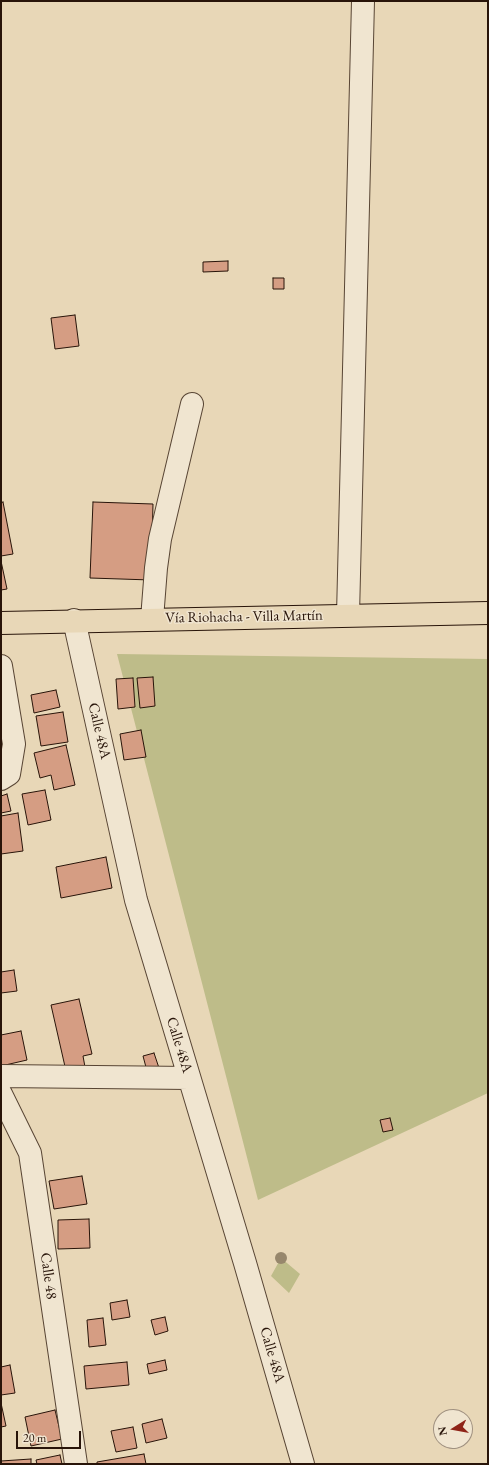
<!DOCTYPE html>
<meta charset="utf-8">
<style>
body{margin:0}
#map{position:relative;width:489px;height:1465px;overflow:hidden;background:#e8d7b7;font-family:"EB Garamond",serif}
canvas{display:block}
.frame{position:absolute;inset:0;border:2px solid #281409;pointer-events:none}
.north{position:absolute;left:433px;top:1409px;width:40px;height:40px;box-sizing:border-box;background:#f0e5d0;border:1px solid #a09180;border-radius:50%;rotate:259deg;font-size:11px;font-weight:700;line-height:16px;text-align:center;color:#281409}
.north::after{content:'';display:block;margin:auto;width:14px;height:18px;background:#8f2418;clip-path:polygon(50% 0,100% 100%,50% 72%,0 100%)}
.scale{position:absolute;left:16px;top:1431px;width:65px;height:18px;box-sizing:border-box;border:2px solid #281409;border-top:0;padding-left:5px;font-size:12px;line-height:14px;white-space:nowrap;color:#281409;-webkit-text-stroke:3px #f0e5d0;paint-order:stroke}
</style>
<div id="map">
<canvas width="489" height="1465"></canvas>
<div class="frame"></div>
<div class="north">N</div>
<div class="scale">20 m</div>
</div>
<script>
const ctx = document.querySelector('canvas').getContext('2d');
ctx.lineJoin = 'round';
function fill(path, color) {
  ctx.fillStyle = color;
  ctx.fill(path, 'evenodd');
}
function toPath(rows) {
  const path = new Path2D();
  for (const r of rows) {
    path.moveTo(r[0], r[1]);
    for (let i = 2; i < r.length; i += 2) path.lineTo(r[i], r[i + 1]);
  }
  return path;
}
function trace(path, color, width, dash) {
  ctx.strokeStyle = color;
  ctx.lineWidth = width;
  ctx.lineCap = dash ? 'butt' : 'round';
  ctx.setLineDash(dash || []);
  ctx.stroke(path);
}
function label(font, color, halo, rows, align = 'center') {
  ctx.font = font + ' "EB Garamond",serif';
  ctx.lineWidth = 3;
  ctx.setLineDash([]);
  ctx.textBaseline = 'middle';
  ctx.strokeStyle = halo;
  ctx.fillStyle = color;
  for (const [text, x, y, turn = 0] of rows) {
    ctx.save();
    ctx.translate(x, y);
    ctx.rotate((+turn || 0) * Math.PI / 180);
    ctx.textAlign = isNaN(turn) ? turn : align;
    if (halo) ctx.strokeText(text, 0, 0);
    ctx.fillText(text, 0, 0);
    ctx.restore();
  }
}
fill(toPath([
 [117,654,488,659,488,1093,258,1200],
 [281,1258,300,1274,289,1293,271,1276]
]), '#bebc89');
const building = toPath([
 [228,261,228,271,203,272,203,262,228,261],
 [273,278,284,278,284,289,273,289,273,278],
 [75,315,79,346,55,349,51,318,75,315],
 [3,502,13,554,1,556,1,503,3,502],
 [93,502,153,504,151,580,90,578,93,502],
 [1,561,7,589,1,590,1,561],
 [153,677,155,706,140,708,137,678,153,677],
 [133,678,135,707,118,709,116,679,133,678],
 [56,690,60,707,34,713,31,695,56,690],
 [63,712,68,742,41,746,36,716,63,712],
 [141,730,146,757,124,760,120,734,141,730],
 [66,745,75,785,54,790,51,775,40,778,34,753,66,745],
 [45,790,51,820,28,825,22,794,45,790],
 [7,794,11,811,1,813,1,796,7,794],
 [18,813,23,851,1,854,1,816,18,813],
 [106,857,112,888,61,898,56,867,106,857],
 [14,970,17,991,1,993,1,972,14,970],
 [79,999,92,1054,83,1056,85,1067,66,1071,51,1005,79,999],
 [21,1031,27,1060,1,1066,1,1035,21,1031],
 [154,1053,159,1068,147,1071,143,1056,154,1053],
 [390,1118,393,1130,383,1132,380,1120,390,1118],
 [82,1176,87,1204,54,1209,49,1181,82,1176],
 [89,1219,90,1248,58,1249,58,1220,89,1219],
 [127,1300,130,1317,112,1320,110,1303,127,1300],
 [165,1317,168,1331,155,1335,151,1320,165,1317],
 [103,1318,106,1345,89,1347,87,1320,103,1318],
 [165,1360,167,1370,149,1374,147,1364,165,1360],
 [127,1362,129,1385,86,1389,84,1366,127,1362],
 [10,1365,15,1393,1,1395,1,1367,10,1365],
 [1,1403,6,1426,1,1427,1,1403],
 [55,1410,62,1439,31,1446,25,1417,55,1410],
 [162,1419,167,1438,146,1443,142,1424,162,1419],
 [133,1427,137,1448,116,1452,111,1431,133,1427],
 [144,1454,146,1464,97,1464,97,1462,144,1454],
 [60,1455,62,1464,37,1464,36,1460,60,1455],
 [31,1459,31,1464,1,1464,1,1461,31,1459]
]);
fill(building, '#d59d83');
trace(building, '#281409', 1);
const minor = toPath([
 [348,615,363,1],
 [152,619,156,568,160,539,192,404],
 [74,620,136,900,245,1263,303,1464],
 [1,666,14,744,9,774,1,779],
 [1,1076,189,1078],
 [1,1094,30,1153,76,1464]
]);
const major = toPath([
 [1,623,488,613]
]);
trace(minor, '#584534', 24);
trace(major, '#281409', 24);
trace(minor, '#f0e5d0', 22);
trace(major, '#e8d7b7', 22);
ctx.fillStyle = '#97876c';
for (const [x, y] of [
 [281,1258]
]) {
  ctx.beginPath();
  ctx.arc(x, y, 6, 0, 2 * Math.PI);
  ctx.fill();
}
label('15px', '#281409', '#f0e5d0', [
 ["Vía Riohacha - Villa Martín",244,617,-1],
 ["Calle 48A",99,731,77],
 ["Calle 48A",179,1045,73],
 ["Calle 48",48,1276,82],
 ["Calle 48A",272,1355,74]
]);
</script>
